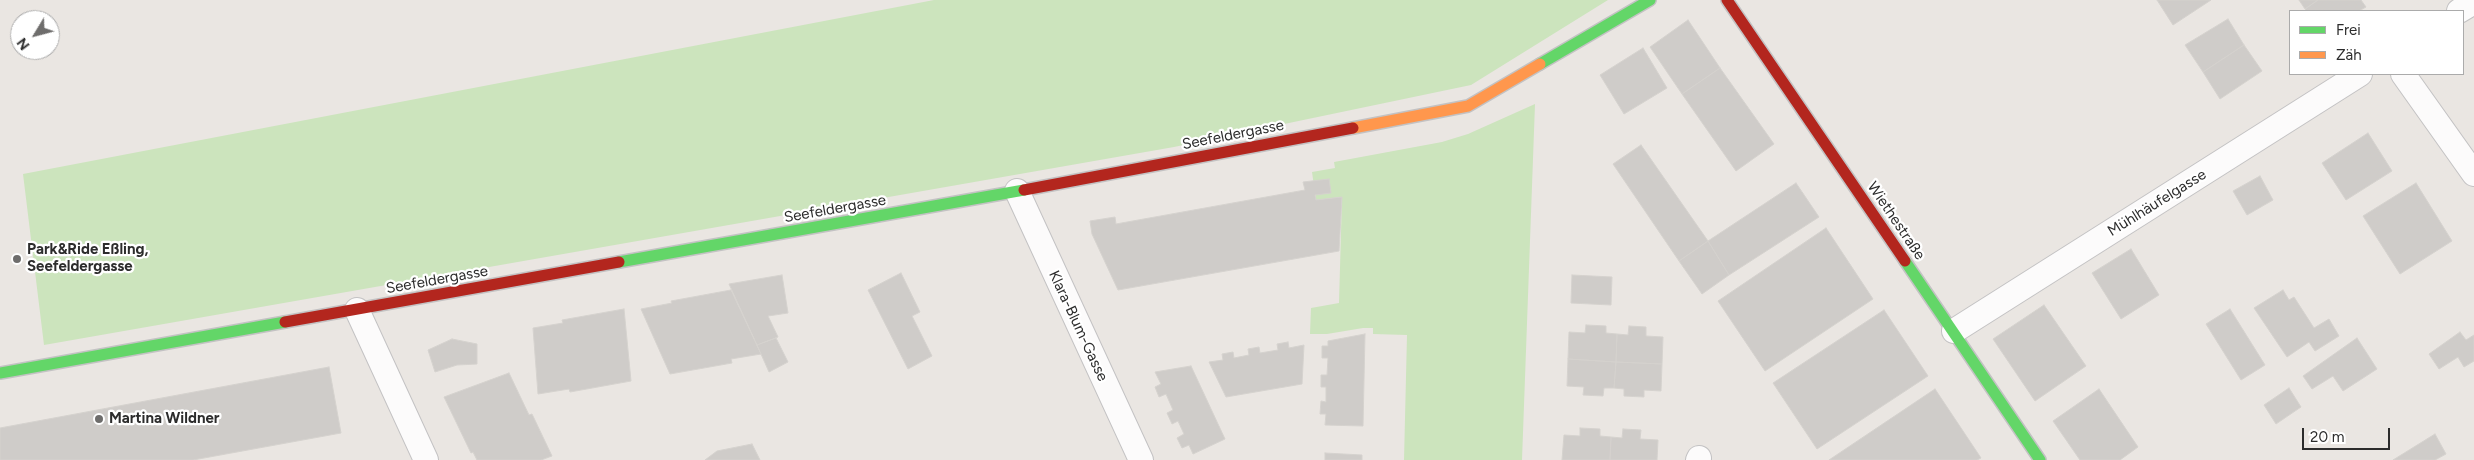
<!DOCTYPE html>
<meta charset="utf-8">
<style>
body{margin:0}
#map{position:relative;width:2474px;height:460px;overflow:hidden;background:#eae6e2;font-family:Figtree,sans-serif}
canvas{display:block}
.legend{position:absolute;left:2289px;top:10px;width:175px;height:65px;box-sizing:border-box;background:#fff;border:1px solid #ababab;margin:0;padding:6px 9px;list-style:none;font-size:15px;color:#2c2c2c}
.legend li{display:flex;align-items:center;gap:10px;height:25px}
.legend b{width:25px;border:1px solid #ababab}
.north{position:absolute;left:10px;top:10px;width:50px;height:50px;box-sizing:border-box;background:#fff;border:1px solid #ababab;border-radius:50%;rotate:233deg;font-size:14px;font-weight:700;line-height:20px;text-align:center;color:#2c2c2c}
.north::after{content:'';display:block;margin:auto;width:18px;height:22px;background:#6e6d6c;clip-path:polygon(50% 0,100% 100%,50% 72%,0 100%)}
.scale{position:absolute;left:2302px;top:428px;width:88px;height:22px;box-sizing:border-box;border:2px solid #2c2c2c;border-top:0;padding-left:6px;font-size:15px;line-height:18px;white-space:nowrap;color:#2c2c2c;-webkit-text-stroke:4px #fff;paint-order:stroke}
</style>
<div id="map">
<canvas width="2474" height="460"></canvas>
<ul class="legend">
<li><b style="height:6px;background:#63d668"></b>Frei</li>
<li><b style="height:6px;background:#ff974d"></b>Zäh</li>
</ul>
<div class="north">N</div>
<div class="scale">20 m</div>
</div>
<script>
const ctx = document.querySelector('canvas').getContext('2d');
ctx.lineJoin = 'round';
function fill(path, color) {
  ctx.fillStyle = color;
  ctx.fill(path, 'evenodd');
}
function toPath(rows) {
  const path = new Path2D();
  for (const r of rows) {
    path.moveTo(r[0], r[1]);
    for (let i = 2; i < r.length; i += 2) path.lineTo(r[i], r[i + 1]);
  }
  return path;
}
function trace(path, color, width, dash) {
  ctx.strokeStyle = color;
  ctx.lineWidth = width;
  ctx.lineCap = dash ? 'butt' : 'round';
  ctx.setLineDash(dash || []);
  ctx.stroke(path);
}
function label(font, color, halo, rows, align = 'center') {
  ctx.font = font + ' Figtree,sans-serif';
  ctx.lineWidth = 4.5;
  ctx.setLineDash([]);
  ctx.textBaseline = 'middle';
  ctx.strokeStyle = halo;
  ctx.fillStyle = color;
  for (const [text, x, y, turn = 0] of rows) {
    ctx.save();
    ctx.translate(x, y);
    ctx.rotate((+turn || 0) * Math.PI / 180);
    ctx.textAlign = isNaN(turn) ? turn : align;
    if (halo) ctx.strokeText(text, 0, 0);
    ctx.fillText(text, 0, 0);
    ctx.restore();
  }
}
fill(toPath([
 [934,0,1608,0,1471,85,1174,147,44,345,23,174],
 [1535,104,1522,460,1404,460,1407,335,1373,334,1373,328,1363,328,1327,334,1310,334,1311,308,1339,303,1342,197,1316,200,1312,172,1335,168,1334,162,1442,142,1468,134]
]), '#cce4bd');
const building = toPath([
 [2157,0,2211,0,2173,25,2157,0],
 [2299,0,2318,0,2305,9,2299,0],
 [2318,0,2361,0,2366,7,2359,11,2307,11,2305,9,2318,0],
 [2228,19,2244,45,2203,72,2185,45,2228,19],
 [1688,20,1720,68,1682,94,1650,47,1688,20],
 [2244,45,2262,71,2220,99,2203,72,2244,45],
 [1643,48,1667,88,1624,114,1600,75,1643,48],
 [1720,68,1774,144,1736,171,1682,94,1720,68],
 [2368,133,2392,171,2346,200,2322,163,2368,133],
 [1641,145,1708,241,1679,261,1613,164,1641,145],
 [2260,176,2273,200,2247,215,2233,191,2260,176],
 [1329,179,1331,193,1315,195,1316,200,1342,197,1339,251,1118,290,1092,234,1090,221,1115,217,1116,224,1305,190,1303,182,1329,179],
 [1796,183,1819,217,1729,275,1708,241,1796,183],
 [2416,183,2452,241,2400,274,2363,216,2416,183],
 [1826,228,1873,299,1765,371,1718,301,1826,228],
 [1708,241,1729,275,1702,294,1679,261,1708,241],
 [2131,249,2159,295,2121,319,2092,273,2131,249],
 [901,273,920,312,912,316,932,356,908,369,868,290,901,273],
 [782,275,788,313,768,316,778,337,757,345,729,284,782,275],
 [1572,275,1612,277,1611,305,1571,303,1572,275],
 [731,290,761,354,731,359,732,363,670,374,641,309,672,303,671,301,731,290],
 [2283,290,2289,300,2294,297,2314,328,2329,319,2339,336,2315,351,2309,342,2287,357,2254,308,2283,290],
 [2044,305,2086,366,2035,401,1993,339,2044,305],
 [624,309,631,381,570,392,569,389,538,394,533,328,563,323,562,320,624,309],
 [2230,309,2265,365,2241,380,2206,324,2230,309],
 [1884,310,1928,376,1817,449,1773,383,1884,310],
 [1586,325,1606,326,1606,333,1617,334,1616,362,1568,359,1569,332,1585,333,1586,325],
 [1629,326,1646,327,1646,336,1663,337,1662,364,1616,362,1617,334,1628,335,1629,326],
 [2460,332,2466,340,2474,335,2474,361,2464,367,2458,357,2439,369,2429,354,2460,332],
 [1365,334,1363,426,1325,425,1326,414,1320,414,1321,401,1326,402,1326,387,1321,387,1321,375,1327,375,1328,358,1322,358,1322,346,1328,346,1328,341,1365,334],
 [776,338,788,362,769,372,757,345,776,338],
 [2357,338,2377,369,2343,391,2333,376,2312,389,2303,376,2357,338],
 [452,339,477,344,477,364,457,365,435,372,428,350,452,339],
 [1288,342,1289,348,1304,345,1302,384,1226,397,1209,362,1223,360,1222,354,1233,352,1234,358,1249,355,1248,349,1259,347,1260,353,1278,350,1277,344,1288,342],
 [1568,359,1616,362,1614,388,1604,388,1603,396,1583,395,1584,387,1567,386,1568,359],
 [1616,362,1662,364,1661,391,1644,390,1644,397,1624,396,1624,389,1614,388,1616,362],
 [1191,366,1225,439,1193,454,1189,445,1182,448,1177,438,1184,434,1178,421,1172,424,1167,413,1173,410,1166,394,1159,397,1155,387,1161,384,1155,372,1191,366],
 [329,367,341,433,193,460,0,460,0,428,329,367],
 [509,373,529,415,532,414,552,456,541,460,477,460,473,452,471,453,444,397,509,373],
 [2289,388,2301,407,2276,424,2264,405,2289,388],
 [1935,389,1981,458,1977,460,1829,460,1935,389],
 [2099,389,2138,447,2120,460,2080,460,2053,421,2099,389],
 [1580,428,1600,429,1600,436,1611,437,1610,460,1562,460,1564,435,1580,436,1580,428],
 [1623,429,1641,430,1640,439,1658,440,1657,460,1610,460,1611,437,1622,438,1623,429],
 [2435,434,2446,454,2435,460,2393,460,2435,434],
 [752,444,760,460,705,460,717,451,752,444],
 [1325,453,1362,455,1362,460,1325,460,1325,453]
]);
fill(building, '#cfccc9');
trace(building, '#d5d2ce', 1);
const street = toPath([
 [2459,11,2474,2],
 [2403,74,2474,174],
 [1017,191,1141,460],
 [357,310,426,460],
 [1954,331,2360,74],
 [1698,460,1699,458]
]);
const fast = toPath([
 [1540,64,1650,0],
 [1905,261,2040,460],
 [619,262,1024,190],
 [0,373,285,322]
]);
const slow = toPath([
 [1353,128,1468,106,1540,64]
]);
const jam = toPath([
 [1727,0,1905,261],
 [1024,190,1353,128],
 [285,322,619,262]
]);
trace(street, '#c3c2c3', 26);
trace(fast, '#c3c2c3', 14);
trace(slow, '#c3c2c3', 14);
trace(jam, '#c3c2c3', 14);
trace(street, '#fcfbfb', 24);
trace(fast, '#63d668', 11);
trace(slow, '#ff974d', 11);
trace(jam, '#b3261e', 11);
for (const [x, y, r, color] of [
 [17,259,5,"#6e6d6c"],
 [99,419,5,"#6e6d6c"]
]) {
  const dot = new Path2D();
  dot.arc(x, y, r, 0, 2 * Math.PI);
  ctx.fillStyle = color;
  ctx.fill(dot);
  trace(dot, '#fff', 2);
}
label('15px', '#2c2c2c', '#fff', [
 ["Seefeldergasse",1233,135,-11],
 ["Mühlhäufelgasse",2157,203,-32],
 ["Seefeldergasse",835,209,-10],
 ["Wiethestraße",1896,221,56],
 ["Seefeldergasse",437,280,-10],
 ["Klara-Blum-Gasse",1078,326,65]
]);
label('bold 15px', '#2c2c2c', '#fff', [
 ["Park&Ride Eßling,",27,250],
 ["Seefeldergasse",27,267],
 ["Martina Wildner",109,419]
], 'left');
</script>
